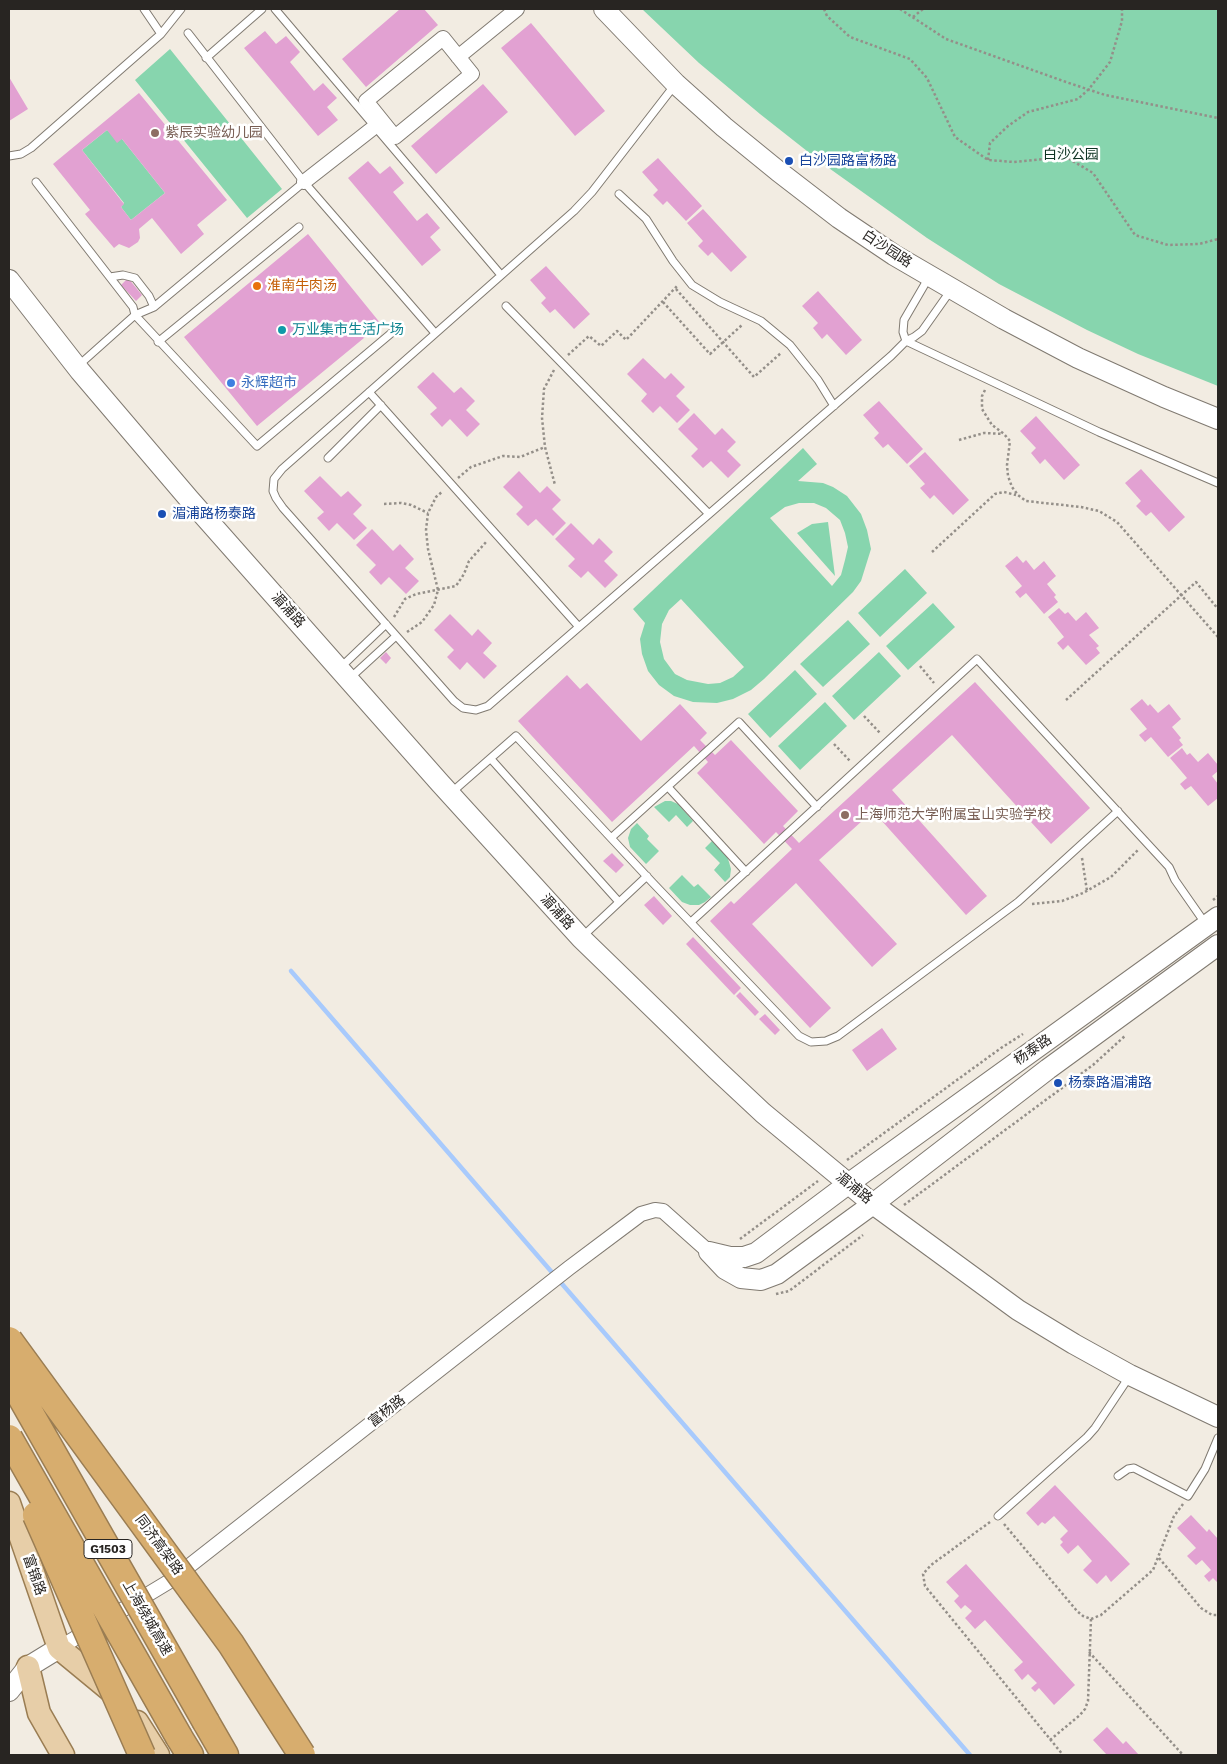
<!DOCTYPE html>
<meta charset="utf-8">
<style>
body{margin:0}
#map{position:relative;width:1227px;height:1764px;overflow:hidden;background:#f2ece2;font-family:"Work Sans",sans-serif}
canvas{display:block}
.frame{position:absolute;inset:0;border:10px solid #282522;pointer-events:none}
</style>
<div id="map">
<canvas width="1227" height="1764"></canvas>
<div class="frame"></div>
</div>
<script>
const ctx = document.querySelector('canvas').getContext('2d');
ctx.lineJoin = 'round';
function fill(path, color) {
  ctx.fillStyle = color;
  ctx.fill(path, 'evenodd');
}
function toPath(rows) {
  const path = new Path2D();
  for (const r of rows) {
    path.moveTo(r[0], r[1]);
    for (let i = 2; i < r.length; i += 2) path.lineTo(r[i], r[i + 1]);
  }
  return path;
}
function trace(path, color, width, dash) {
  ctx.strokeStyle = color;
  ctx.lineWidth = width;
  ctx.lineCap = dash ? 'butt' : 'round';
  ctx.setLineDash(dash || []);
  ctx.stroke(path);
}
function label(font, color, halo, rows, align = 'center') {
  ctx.font = font + ' "Work Sans","Noto Sans SC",sans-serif';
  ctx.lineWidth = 5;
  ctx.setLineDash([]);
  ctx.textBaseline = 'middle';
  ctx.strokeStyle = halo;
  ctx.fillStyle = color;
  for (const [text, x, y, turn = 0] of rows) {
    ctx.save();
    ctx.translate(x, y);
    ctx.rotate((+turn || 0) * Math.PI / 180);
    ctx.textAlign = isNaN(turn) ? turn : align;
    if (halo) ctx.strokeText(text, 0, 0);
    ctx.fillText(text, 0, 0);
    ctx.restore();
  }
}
fill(toPath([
 [642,9,1218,9,1218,386,1138,354,1087,330,999,284,927,238,826,166,760,114,699,63],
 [170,49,282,189,247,218,135,80],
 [107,130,122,139,165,193,131,220,121,207,124,203,82,150],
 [803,448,817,464,798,481,823,483,833,487,847,496,861,514,867,530,871,549,861,581,853,592,764,679,751,690,733,699,717,703,693,702,674,696,659,685,648,671,642,654,640,639,645,623,633,609],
 [799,503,814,503,826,508,840,520,845,533,848,547,845,560,841,575,832,586,770,518,785,507],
 [681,599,744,667,733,677,720,683,708,684,687,680,675,674,664,659,660,642,662,624,669,610],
 [828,522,835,576,797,533,812,524],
 [905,569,927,593,880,637,858,613],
 [933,603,955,627,908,670,886,646],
 [848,620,870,644,823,687,800,664],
 [879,652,901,676,854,720,832,696],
 [795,670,817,694,770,738,748,714],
 [825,702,847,726,800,770,778,746],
 [665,801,671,801,678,804,693,821,687,827,676,815,669,822,654,807],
 [637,823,649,836,647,839,659,851,646,864,630,847,628,838,631,829],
 [712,841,727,856,729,862,731,869,730,877,725,882,714,870,720,863,705,848],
 [682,875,694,887,698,884,711,897,705,902,699,905,690,905,682,902,669,888]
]), '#87d5ae');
trace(toPath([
 [291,971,970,1755]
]), '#a8cafc', 4.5);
fill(toPath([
 [400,9,424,9,438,25,366,87,342,59],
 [531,23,605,111,575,136,501,48],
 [265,31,276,44,286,36,300,52,290,62,314,91,323,83,337,98,327,107,338,120,318,136,244,48],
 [9,77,28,109,9,121],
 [483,84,508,112,436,174,411,146],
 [139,93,227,200,197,225,204,234,181,254,152,218,139,229,140,238,138,242,129,248,119,244,114,248,85,214,90,210,53,164],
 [107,130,117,143,122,139,165,193,131,220,121,207,124,204,82,150],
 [658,158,702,206,686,221,667,201,663,205,653,195,658,190,642,172],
 [368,161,380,174,390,166,404,183,393,192,417,221,427,213,440,228,430,237,441,250,422,266,348,178],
 [703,209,747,257,731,272,712,252,708,256,698,246,703,241,687,223],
 [308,234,381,324,257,426,184,337],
 [546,266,590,314,574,329,555,309,550,313,541,303,546,298,530,280],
 [128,278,142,295,136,301,121,285],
 [818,291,862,340,846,355,827,334,822,339,813,328,818,323,802,306],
 [643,358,665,379,671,373,685,387,676,396,690,410,677,423,660,406,653,413,641,401,647,394,627,374],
 [433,372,454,393,461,387,475,401,466,410,480,424,467,437,450,419,442,427,430,414,437,408,417,387],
 [879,401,923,449,907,464,888,444,883,448,874,438,879,433,863,415],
 [694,413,715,435,722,428,736,442,727,451,741,465,728,478,711,461,703,468,691,456,698,449,678,429],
 [1036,416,1080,465,1064,480,1045,459,1040,464,1031,453,1036,448,1020,431],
 [925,452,969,500,953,515,934,495,930,499,920,488,925,484,909,466],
 [1141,469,1185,517,1169,532,1151,512,1146,516,1136,506,1141,501,1125,483],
 [519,471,540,493,547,486,561,500,552,509,566,523,553,536,536,519,528,526,516,514,523,507,503,487],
 [320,476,341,497,348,491,362,505,353,514,367,528,354,540,337,523,329,531,317,518,324,512,304,491],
 [571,523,593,545,599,538,613,552,604,561,618,575,605,588,588,571,581,578,568,566,575,559,555,539],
 [372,529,393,551,400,544,414,559,405,568,419,581,406,594,389,577,381,585,369,572,376,565,356,545],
 [1017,556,1023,563,1026,560,1034,570,1044,561,1056,576,1047,584,1056,595,1054,597,1058,602,1044,614,1026,593,1020,598,1015,592,1022,586,1005,566],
 [1059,608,1065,614,1068,612,1076,621,1086,612,1099,628,1089,635,1099,646,1096,648,1100,653,1086,665,1068,645,1063,650,1057,643,1064,637,1048,617],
 [450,614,472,636,478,629,492,643,483,653,497,666,484,679,467,662,460,670,447,657,454,650,434,630],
 [386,652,391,658,386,664,380,658],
 [567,675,580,689,587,683,641,741,680,704,707,733,700,740,715,755,731,740,798,811,783,826,799,843,975,682,1090,808,1051,844,952,735,892,790,987,896,966,915,873,811,819,860,897,944,872,967,796,883,752,924,831,1008,810,1028,710,921,731,901,734,904,792,849,776,832,764,844,697,773,708,762,694,746,612,822,518,721],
 [1142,699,1148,706,1150,704,1158,713,1169,704,1181,719,1172,727,1181,738,1179,740,1183,745,1168,757,1151,737,1145,742,1139,735,1147,729,1130,709],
 [1182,748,1187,755,1190,753,1198,762,1208,753,1218,765,1218,771,1212,776,1218,784,1218,798,1208,806,1191,786,1185,790,1180,784,1187,778,1170,758],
 [612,853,624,865,616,873,603,861],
 [654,896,672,916,663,925,644,905],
 [693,937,741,988,734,995,686,944],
 [740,992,759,1012,755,1016,736,996],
 [765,1014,780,1030,775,1035,759,1019],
 [882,1028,897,1049,867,1071,852,1050],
 [1055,1485,1130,1564,1111,1582,1106,1575,1097,1584,1083,1570,1092,1561,1078,1545,1068,1554,1060,1545,1063,1542,1060,1539,1068,1531,1054,1516,1045,1524,1042,1522,1038,1526,1026,1513],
 [1191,1515,1207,1532,1209,1529,1218,1539,1218,1583,1213,1578,1209,1582,1204,1576,1211,1570,1202,1560,1196,1565,1187,1556,1196,1548,1177,1528],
 [966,1564,1075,1685,1054,1705,1039,1688,1035,1692,1031,1688,1037,1683,1028,1674,1022,1680,1014,1670,1023,1662,985,1620,975,1629,965,1618,972,1611,965,1605,961,1609,954,1601,959,1596,946,1582],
 [1107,1727,1123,1744,1126,1741,1139,1755,1107,1755,1093,1740]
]), '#e2a1d2');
const lane = toPath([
 [144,9,161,34],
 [275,9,501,275],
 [188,33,304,182,435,333],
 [206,58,262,9],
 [674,86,592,192,574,211,282,469,274,479,273,491,276,498,283,508,454,701,463,708,476,710,488,706,891,356,906,341,914,337,922,331,951,290],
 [9,156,21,154,31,148,161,34,181,9],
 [36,182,133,307,135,315,257,446,395,330],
 [619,194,646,219,673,261,692,285,720,302,761,321,790,345,818,380,834,406],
 [110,277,123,275,135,278,149,296,154,307],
 [929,277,904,320,903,332,906,341,1099,432,1218,483],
 [506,306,709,514],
 [158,342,299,227],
 [79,365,135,315,154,307,304,182],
 [369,392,579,627],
 [328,458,381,405],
 [341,667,386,624],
 [349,679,396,636],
 [491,759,619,902],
 [668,787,746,872],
 [452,792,516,736,652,882,799,1036,811,1042,826,1041,838,1036,1018,902,1118,811],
 [611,838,739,722,817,807],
 [691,922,977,659,1169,867,1175,880,1205,923],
 [583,936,647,876],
 [1118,1476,1128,1469,1134,1468,1188,1496,1205,1469,1218,1438],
 [998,1516,1087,1437,1095,1428,1129,1377]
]);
const street = toPath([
 [443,38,472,74,395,137,366,101,443,38],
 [458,57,517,9],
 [304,182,382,121],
 [59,1648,170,1581,569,1268,641,1214,655,1210,663,1211,709,1252]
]);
const secondary = toPath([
 [604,9,676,84,724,127,778,171,839,218,894,255,1004,319,1078,358,1164,397,1218,419],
 [9,280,80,371,189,499,440,783,581,938,716,1069,763,1113,873,1204,1018,1310,1074,1344,1130,1375,1218,1417],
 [709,1252,725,1269,741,1278,761,1280,777,1274,873,1204,1048,1069,1218,945],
 [709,1252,730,1257,744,1257,756,1253,848,1184,1218,917],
 [9,1691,28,1667,59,1648]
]);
const primary = toPath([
 [9,1503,59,1648,116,1695],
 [28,1667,39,1713,63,1755],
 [137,1722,158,1755]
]);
const highway = toPath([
 [206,1722,225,1755],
 [179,1737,190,1755]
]);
trace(lane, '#807a71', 9);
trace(street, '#807a71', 16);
trace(secondary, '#807a71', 22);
trace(primary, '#9a7d53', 25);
trace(highway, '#9a7d53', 29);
trace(toPath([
 [824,9,827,16,850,37,910,59,927,78,955,137,988,160,1014,162,1066,157,1093,173,1135,235,1168,245,1199,244,1218,239],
 [900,9,946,39,1066,82,1105,95,1218,118],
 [913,17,923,9],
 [988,160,990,143,1008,126,1028,112,1078,99,1089,89,1110,62,1122,21,1122,9],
 [676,289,754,377,781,353],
 [663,302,710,354,742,325],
 [568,355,589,336,601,346,617,331,626,340,678,285],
 [554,370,544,389,542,418,545,447,555,485],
 [985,390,982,396,982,409,992,425,1004,434,1010,441,1007,465,1008,476,1012,487,1018,495,1026,501,1081,507,1099,511,1117,522,1218,637],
 [959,440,984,433,1003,434],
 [458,478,471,467,503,456,520,457,545,447],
 [384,504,401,503,411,505,428,513],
 [932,552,995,494,1004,492,1016,495],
 [394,617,405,599,416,594,456,586,464,574,469,561,487,541],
 [407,632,422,622,434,605,438,590,428,549,426,530,428,513,436,497,443,491],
 [920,666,934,683],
 [1066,700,1196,582,1218,609],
 [864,716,880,733],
 [834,744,850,761],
 [1082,858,1087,891],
 [1213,900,1218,896],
 [1032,904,1062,901,1083,893,1111,877,1139,849],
 [847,1160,1001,1048,1023,1034],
 [904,1205,1093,1065,1126,1035],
 [740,1239,818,1181],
 [776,1294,789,1291,863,1235],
 [990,1522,931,1565,923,1574,925,1586,1063,1755],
 [1004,1524,1077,1611,1083,1616,1091,1619,1101,1615,1153,1570,1174,1516,1183,1504],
 [1159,1558,1201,1608,1212,1615,1218,1615],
 [1089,1652,1183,1755],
 [1050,1740,1080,1715,1085,1709,1088,1701,1091,1619]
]), '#948f89', 2.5, [2.5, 2.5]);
trace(lane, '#fff', 7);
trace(street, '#fff', 14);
trace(secondary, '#fff', 20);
trace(primary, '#e7cea8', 22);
trace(highway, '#d7ad6e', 26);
const highwayBridge = toPath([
 [9,1340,231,1644,302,1755],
 [9,1376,206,1722],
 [9,1438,179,1737],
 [36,1515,142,1755]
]);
trace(highwayBridge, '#9a7d53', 29, []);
trace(highwayBridge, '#d7ad6e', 26);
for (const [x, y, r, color] of [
 [155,133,5,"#8d6e63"],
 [789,161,5,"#1a4fb4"],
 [257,286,5,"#e8710a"],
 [282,330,5,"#0f9aa8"],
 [231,383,5,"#3f7fe0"],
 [162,514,5,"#1a4fb4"],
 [845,815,5,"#8d6e63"],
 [1058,1083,5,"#1a4fb4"]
]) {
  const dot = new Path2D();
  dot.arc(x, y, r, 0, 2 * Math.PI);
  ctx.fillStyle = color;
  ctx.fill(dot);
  trace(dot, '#fff', 2);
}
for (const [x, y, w] of [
 [108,1549,48]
]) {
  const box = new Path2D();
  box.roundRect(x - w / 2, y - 9.5, w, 19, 4);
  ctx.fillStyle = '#fff';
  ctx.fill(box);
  trace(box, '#282522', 1);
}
label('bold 12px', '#282522', null, [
 ["G1503",108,1549]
]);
label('14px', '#785e54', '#fff', [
 ["紫辰实验幼儿园",165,133],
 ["上海师范大学附属宝山实验学校",855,815]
], 'left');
label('14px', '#0f3424', '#fff', [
 ["白沙公园",1071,155]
]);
label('14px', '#164399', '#fff', [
 ["白沙园路富杨路",799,161],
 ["湄浦路杨泰路",172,514],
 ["杨泰路湄浦路",1068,1083]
], 'left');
label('14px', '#282522', '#fff', [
 ["白沙园路",887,249,33],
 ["湄浦路",288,610,48],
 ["湄浦路",557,912,48],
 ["杨泰路",1033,1050,-34],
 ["湄浦路",854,1188,39],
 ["富杨路",387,1411,-38],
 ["同济高架路",159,1545,54],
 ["富锦路",34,1575,71],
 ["上海绕城高速",147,1618,60]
]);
label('14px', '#c56008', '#fff', [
 ["淮南牛肉汤",267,286]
], 'left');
label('14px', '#0d838f', '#fff', [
 ["万业集市生活广场",292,330]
], 'left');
label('14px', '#366cbe', '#fff', [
 ["永辉超市",241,383]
], 'left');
</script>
